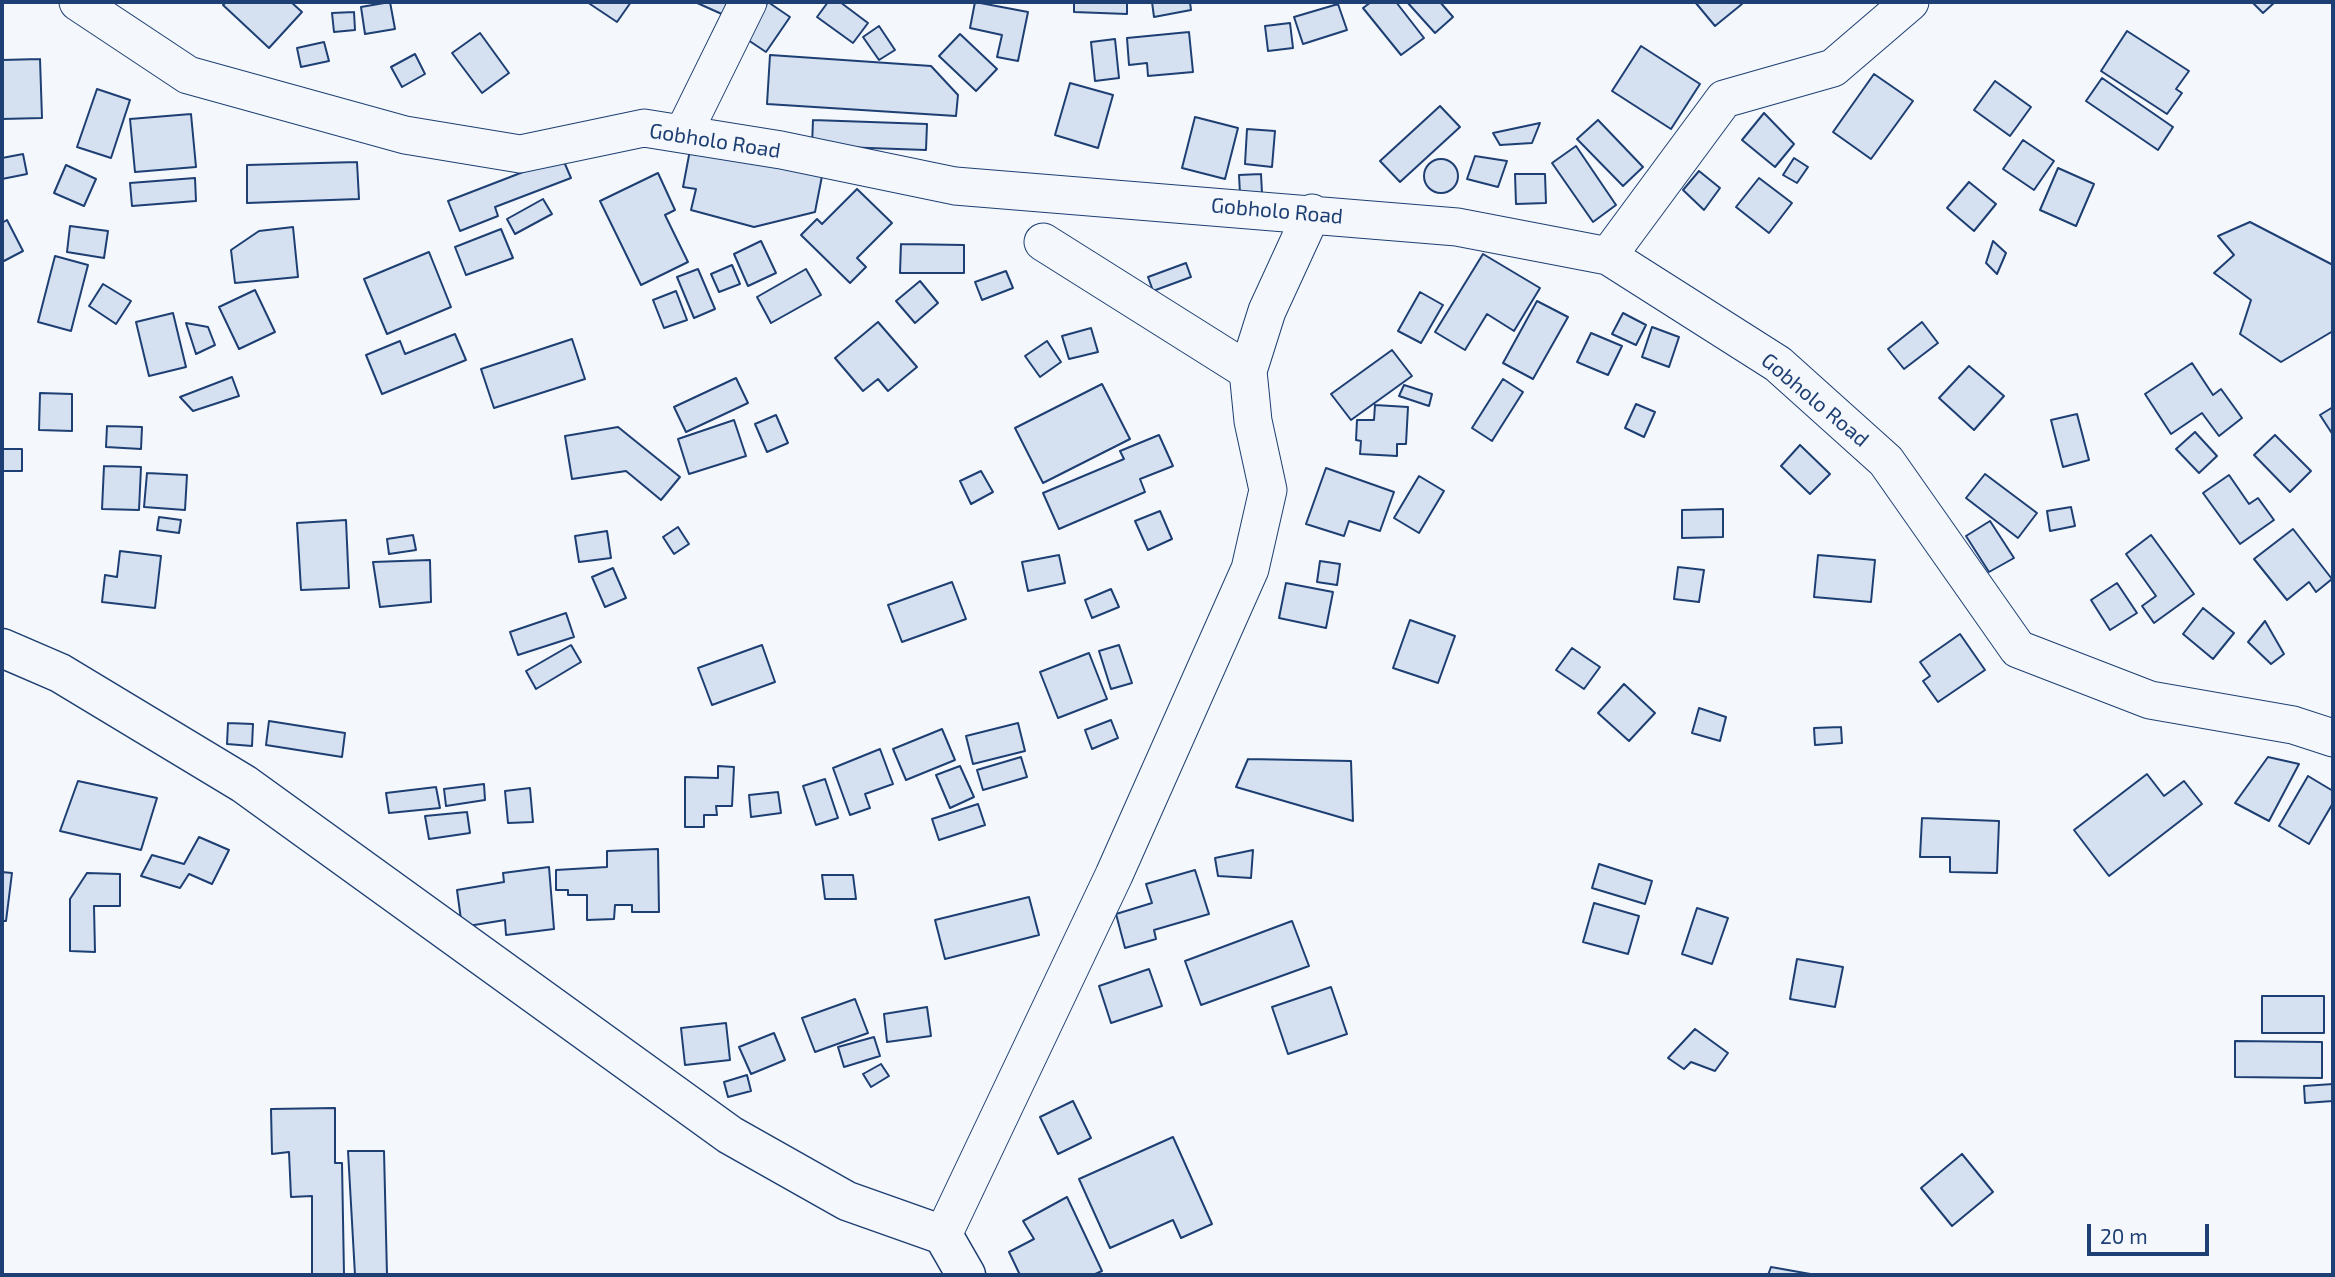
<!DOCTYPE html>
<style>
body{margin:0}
#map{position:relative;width:2335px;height:1277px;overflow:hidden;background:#f4f7fb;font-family:"Exo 2",sans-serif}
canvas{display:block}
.frame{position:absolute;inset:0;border:4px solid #1d3f73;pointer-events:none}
.scale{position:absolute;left:2087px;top:1224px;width:122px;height:32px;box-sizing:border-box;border:4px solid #1d3f73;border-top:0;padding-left:9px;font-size:21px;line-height:24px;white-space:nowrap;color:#1d3f73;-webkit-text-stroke:5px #f4f7fb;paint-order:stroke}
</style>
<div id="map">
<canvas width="2335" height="1277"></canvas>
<div class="frame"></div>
<div class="scale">20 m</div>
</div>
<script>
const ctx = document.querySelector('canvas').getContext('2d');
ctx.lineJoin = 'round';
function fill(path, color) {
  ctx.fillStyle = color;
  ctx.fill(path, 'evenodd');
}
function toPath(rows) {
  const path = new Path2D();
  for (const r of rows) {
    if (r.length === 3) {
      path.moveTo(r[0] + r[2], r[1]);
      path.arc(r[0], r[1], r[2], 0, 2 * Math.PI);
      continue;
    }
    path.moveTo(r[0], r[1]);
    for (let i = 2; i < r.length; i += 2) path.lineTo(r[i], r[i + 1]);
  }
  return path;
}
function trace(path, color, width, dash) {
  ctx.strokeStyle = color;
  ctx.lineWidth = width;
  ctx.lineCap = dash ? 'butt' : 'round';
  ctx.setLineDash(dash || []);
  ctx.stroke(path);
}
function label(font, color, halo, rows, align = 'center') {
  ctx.font = font + ' "Exo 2",sans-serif';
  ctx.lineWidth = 5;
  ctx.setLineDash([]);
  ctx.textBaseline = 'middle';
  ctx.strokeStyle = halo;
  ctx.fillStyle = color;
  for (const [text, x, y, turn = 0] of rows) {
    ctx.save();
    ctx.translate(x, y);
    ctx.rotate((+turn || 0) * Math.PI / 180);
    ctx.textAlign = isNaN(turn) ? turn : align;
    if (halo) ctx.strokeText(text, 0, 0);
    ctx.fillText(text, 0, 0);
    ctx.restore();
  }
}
const building = toPath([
 [226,2,291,2,302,12,269,48,223,5,226,2],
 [390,2,395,29,365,34,361,7,390,2],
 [587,2,631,2,617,22,587,2],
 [695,2,730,2,724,15,695,2],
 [768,2,790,17,766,52,745,38,768,2],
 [828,2,840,2,868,23,853,43,817,17,828,2],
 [975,2,1028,12,1018,61,997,57,1002,35,970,28,975,2],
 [1074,2,1127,2,1127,14,1074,12,1074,2],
 [1152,2,1190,2,1191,10,1154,17,1152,2],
 [1371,2,1396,2,1424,38,1401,55,1363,8,1371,2],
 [1407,2,1440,2,1453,17,1435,33,1407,2],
 [1695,2,1741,2,1742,4,1715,26,1695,2],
 [2252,2,2275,2,2263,13,2252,2],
 [1338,4,1347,30,1303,44,1294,17,1338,4],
 [354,12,355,30,334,32,332,13,354,12],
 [1290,23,1293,48,1268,51,1265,26,1290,23],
 [879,26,895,50,879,60,863,37,879,26],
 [2127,31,2189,71,2176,89,2182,93,2167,114,2101,71,2127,31],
 [1189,32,1193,72,1148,76,1147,63,1129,65,1127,38,1189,32],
 [480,33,509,73,482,93,452,53,480,33],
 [960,34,997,69,976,91,939,56,960,34],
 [1115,39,1119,78,1095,81,1091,42,1115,39],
 [324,42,329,61,301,67,297,48,324,42],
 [1641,46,1700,84,1671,129,1612,91,1641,46],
 [415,54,425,74,402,87,391,67,415,54],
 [770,55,931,66,958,95,956,116,767,104,770,55],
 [40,59,42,118,2,119,2,60,40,59],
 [1874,74,1913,101,1871,159,1833,132,1874,74],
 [2102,78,2173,127,2158,150,2086,101,2102,78],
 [1995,81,2031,107,2010,136,1974,110,1995,81],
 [1070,83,1113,95,1098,148,1055,135,1070,83],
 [97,89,130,100,111,158,77,147,97,89],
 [1440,106,1460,127,1400,182,1380,161,1440,106],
 [1764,113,1794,144,1775,167,1742,140,1764,113],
 [191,114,196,167,135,172,130,119,191,114],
 [1195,117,1238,128,1225,179,1182,168,1195,117],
 [813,120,927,124,926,150,812,146,813,120],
 [1598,120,1643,167,1623,186,1577,139,1598,120],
 [1540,123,1532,143,1500,145,1493,133,1540,123],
 [1247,129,1275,131,1272,167,1245,164,1247,129],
 [2023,140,2054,161,2034,190,2003,169,2023,140],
 [1576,146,1616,205,1593,222,1552,163,1576,146],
 [690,150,822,176,815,212,754,227,691,210,696,189,683,187,690,150],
 [23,154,27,174,2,179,2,158,23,154],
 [1475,156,1507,161,1498,187,1467,179,1475,156],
 [562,157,571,178,495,207,498,216,460,231,448,201,562,157],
 [1794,158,1808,167,1797,183,1783,175,1794,158],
 [1441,176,17],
 [357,162,359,199,247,203,247,165,357,162],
 [66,165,96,179,84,206,54,193,66,165],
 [2058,168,2094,184,2076,226,2040,210,2058,168],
 [1699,171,1720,188,1704,210,1683,190,1699,171],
 [658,173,675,210,665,215,688,262,641,285,600,201,658,173],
 [1261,174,1262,193,1240,194,1239,175,1261,174],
 [1515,174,1545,174,1546,203,1516,204,1515,174],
 [195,178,196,201,132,206,130,183,195,178],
 [1759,178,1792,203,1769,233,1736,207,1759,178],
 [1969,182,1996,204,1974,231,1947,208,1969,182],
 [857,189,892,223,857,258,866,267,850,283,801,235,817,219,822,224,857,189],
 [543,199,552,214,515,234,507,219,543,199],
 [7,220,23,251,2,262,2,223,7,220],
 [2250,222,2333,265,2333,331,2281,362,2240,334,2251,300,2214,273,2234,255,2218,236,2250,222],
 [70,226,108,231,104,258,67,252,70,226],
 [293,227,298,277,235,283,231,250,259,231,293,227],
 [501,229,513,258,466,275,455,247,501,229],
 [761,241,776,273,748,286,734,254,761,241],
 [1993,241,2006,253,1997,274,1986,263,1993,241],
 [901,244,964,245,964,273,900,273,901,244],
 [429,252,451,307,387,334,364,279,429,252],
 [1483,254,1540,288,1514,331,1487,314,1465,350,1435,332,1483,254],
 [55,256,88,265,71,331,38,322,55,256],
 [1186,263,1191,277,1153,291,1148,277,1186,263],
 [732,265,740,284,719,292,711,274,732,265],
 [698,269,715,309,694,318,677,277,698,269],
 [806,269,821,295,771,323,757,297,806,269],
 [1006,271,1013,288,982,300,975,282,1006,271],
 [920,281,938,303,915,323,896,301,920,281],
 [103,284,131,301,116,324,89,306,103,284],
 [255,290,275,332,239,349,219,307,255,290],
 [676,291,687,320,664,328,653,300,676,291],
 [1420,292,1443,305,1421,343,1398,331,1420,292],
 [1537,301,1568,317,1533,379,1503,363,1537,301],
 [173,313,186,367,149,376,136,322,173,313],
 [1623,313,1646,325,1636,345,1612,334,1623,313],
 [878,322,917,367,888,391,878,379,863,391,835,358,878,322],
 [1922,322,1938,343,1904,369,1888,349,1922,322],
 [186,323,208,327,215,345,196,354,186,323],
 [1652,327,1679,337,1669,367,1642,357,1652,327],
 [1091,328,1098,352,1069,359,1062,336,1091,328],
 [1591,333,1622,346,1608,375,1577,362,1591,333],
 [455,334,466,360,382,394,366,355,400,341,405,354,455,334],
 [572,339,585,379,494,408,481,369,572,339],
 [1047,341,1061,362,1040,377,1025,356,1047,341],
 [1392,350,1412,376,1351,420,1331,394,1392,350],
 [2192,363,2213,395,2221,389,2242,418,2219,436,2202,413,2171,434,2145,394,2192,363],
 [1969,366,2004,396,1974,430,1939,398,1969,366],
 [232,377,239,396,193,411,180,397,232,377],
 [736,378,748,403,686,432,674,407,736,378],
 [1503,379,1523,392,1492,441,1472,428,1503,379],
 [1102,384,1130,439,1043,483,1015,428,1102,384],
 [1404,385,1432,394,1429,406,1399,396,1404,385],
 [40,393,72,394,72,431,39,430,40,393],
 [1636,404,1655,412,1644,437,1625,428,1636,404],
 [1375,405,1408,407,1406,444,1397,444,1397,456,1360,454,1361,441,1356,440,1357,420,1374,420,1375,405],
 [2333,407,2333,435,2320,415,2333,407],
 [2077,414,2089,460,2063,467,2051,420,2077,414],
 [776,415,788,443,767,452,755,424,776,415],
 [734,420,746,456,689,474,678,439,734,420],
 [107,426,142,427,141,449,106,447,107,426],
 [618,427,680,477,661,500,626,471,572,479,565,436,618,427],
 [2195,432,2217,456,2199,473,2176,449,2195,432],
 [1159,435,1173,466,1140,479,1145,492,1059,529,1043,493,1124,459,1120,451,1159,435],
 [2275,435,2311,471,2290,492,2254,455,2275,435],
 [1800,445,1830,474,1810,494,1781,466,1800,445],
 [2,449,22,449,22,471,2,471,2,449],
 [104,466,141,467,139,510,102,509,104,466],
 [1326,468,1394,492,1380,531,1349,521,1344,536,1306,524,1326,468],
 [981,471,993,492,971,504,960,481,981,471],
 [147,473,187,475,185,510,144,507,147,473],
 [1985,474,2037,513,2018,538,1966,498,1985,474],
 [2229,475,2249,504,2258,498,2274,520,2240,544,2203,493,2229,475],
 [1419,476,1444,491,1419,533,1394,518,1419,476],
 [2071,507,2075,526,2050,531,2047,511,2071,507],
 [1723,509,1723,537,1682,538,1682,510,1723,509],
 [1160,511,1172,539,1148,550,1135,521,1160,511],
 [159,517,181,520,179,533,157,530,159,517],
 [346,520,349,588,301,590,297,523,346,520],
 [1990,521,2014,558,1989,572,1966,536,1990,521],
 [678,527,689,544,674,554,663,537,678,527],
 [2293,529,2332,579,2316,592,2309,582,2287,600,2254,559,2293,529],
 [607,531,611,558,579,562,575,536,607,531],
 [413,535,416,550,389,554,387,539,413,535],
 [2151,535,2194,594,2154,623,2142,606,2156,596,2126,554,2151,535],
 [120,551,161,556,155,608,102,602,105,575,117,577,120,551],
 [1059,555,1065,583,1028,591,1022,562,1059,555],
 [1818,555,1875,560,1871,602,1814,597,1818,555],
 [430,560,431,602,380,607,373,562,430,560],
 [1320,561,1340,564,1337,585,1317,582,1320,561],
 [1678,567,1704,570,1699,602,1674,599,1678,567],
 [613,568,626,598,605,607,592,577,613,568],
 [952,582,966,619,902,642,888,605,952,582],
 [1286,583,1333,592,1326,628,1279,618,1286,583],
 [2117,583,2137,613,2110,630,2091,600,2117,583],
 [1111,589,1119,607,1092,618,1085,600,1111,589],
 [2203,608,2234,633,2213,659,2183,634,2203,608],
 [566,613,574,637,518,655,510,632,566,613],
 [1410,620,1455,636,1438,683,1393,668,1410,620],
 [2265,621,2284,654,2271,664,2248,642,2265,621],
 [1960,634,1985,670,1938,702,1923,681,1930,676,1920,662,1960,634],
 [571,645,581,662,536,689,526,671,571,645],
 [762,645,775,682,712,705,698,668,762,645],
 [1119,645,1132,683,1111,689,1099,651,1119,645],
 [1572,648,1600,667,1584,689,1556,670,1572,648],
 [1089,653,1107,699,1058,718,1040,672,1089,653],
 [1624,684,1655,713,1629,741,1598,713,1624,684],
 [1699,708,1726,717,1720,741,1692,733,1699,708],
 [1111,720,1118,738,1092,749,1085,730,1111,720],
 [269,721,345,733,342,757,266,745,269,721],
 [228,723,253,724,252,746,227,744,228,723],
 [1018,723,1025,751,973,764,966,736,1018,723],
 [1841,727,1842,743,1815,745,1814,728,1841,727],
 [942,729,955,760,906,780,893,749,942,729],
 [880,749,893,784,865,794,870,808,850,815,833,768,880,749],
 [1021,757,1027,777,983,790,977,770,1021,757],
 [2268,757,2299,764,2269,821,2235,803,2268,757],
 [1248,759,1351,761,1353,821,1236,787,1248,759],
 [718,766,734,767,732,806,716,806,717,815,704,815,704,827,685,827,685,777,718,778,718,766],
 [960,766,974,797,950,808,936,775,960,766],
 [2147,774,2164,796,2184,781,2202,804,2109,876,2074,830,2147,774],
 [2308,776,2333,791,2333,803,2309,844,2279,826,2308,776],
 [825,779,838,818,816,825,803,786,825,779],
 [78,781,157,798,141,850,60,831,78,781],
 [484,784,485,800,446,806,444,789,484,784],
 [436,787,440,808,389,813,386,793,436,787],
 [530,788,533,822,508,823,505,791,530,788],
 [778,792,781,813,751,817,749,795,778,792],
 [978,804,985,825,939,840,932,819,978,804],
 [467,812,470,833,429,839,425,816,467,812],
 [1922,818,1999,821,1997,873,1950,872,1950,857,1920,857,1922,818],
 [199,837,229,850,212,884,189,874,180,888,141,876,152,855,184,864,199,837],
 [658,849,659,912,632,912,632,905,615,905,614,919,587,920,587,895,568,895,568,890,556,890,556,870,607,867,607,851,658,849],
 [1253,850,1251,878,1218,876,1215,858,1253,850],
 [1599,864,1652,881,1645,904,1592,888,1599,864],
 [549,867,554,929,506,935,505,920,462,927,457,890,504,882,503,873,549,867],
 [1195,870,1209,914,1154,930,1156,939,1125,948,1116,914,1152,903,1146,884,1195,870],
 [2,872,12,873,6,921,2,921,2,872],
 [87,873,120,874,120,906,94,906,95,952,70,951,70,899,87,873],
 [822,875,853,875,856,899,825,899,822,875],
 [1029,897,1039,935,945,959,935,920,1029,897],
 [1594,903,1639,916,1628,954,1583,942,1594,903],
 [1697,908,1728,918,1712,964,1682,954,1697,908],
 [1292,921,1309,966,1201,1005,1185,961,1292,921],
 [1797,959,1843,967,1835,1007,1790,999,1797,959],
 [1149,969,1162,1006,1111,1023,1099,986,1149,969],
 [1331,987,1347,1034,1288,1054,1272,1007,1331,987],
 [2262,996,2324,996,2324,1033,2262,1033,2262,996],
 [855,999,868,1033,815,1052,802,1018,855,999],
 [927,1007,931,1036,887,1042,884,1014,927,1007],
 [726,1023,730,1060,685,1065,681,1028,726,1023],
 [1695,1029,1728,1053,1715,1071,1691,1062,1684,1069,1668,1058,1695,1029],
 [774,1033,785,1060,751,1074,739,1047,774,1033],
 [874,1037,880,1056,844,1067,838,1047,874,1037],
 [2235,1041,2322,1042,2322,1078,2235,1077,2235,1041],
 [881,1064,889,1076,871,1087,863,1074,881,1064],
 [747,1075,751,1091,728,1097,724,1082,747,1075],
 [2333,1084,2333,1101,2305,1103,2304,1086,2333,1084],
 [1073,1101,1091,1138,1058,1154,1040,1117,1073,1101],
 [335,1108,335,1163,342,1163,344,1275,312,1275,312,1196,291,1197,289,1152,272,1154,271,1109,335,1108],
 [1173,1137,1212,1224,1181,1238,1173,1220,1110,1248,1079,1179,1173,1137],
 [348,1151,384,1151,387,1275,355,1275,348,1151],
 [1962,1154,1993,1192,1952,1226,1921,1188,1962,1154],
 [1067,1197,1102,1271,1093,1275,1020,1275,1009,1252,1034,1239,1023,1221,1067,1197],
 [1771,1267,1816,1275,1768,1275,1771,1267]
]);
fill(building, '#d5e0f0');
trace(building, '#1d3f73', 2);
const street = toPath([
 [78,2,188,75,405,135,520,154,644,128,781,150,955,186,1457,227,1608,256,1778,364,1886,461,2018,649,2150,700,2293,725,2333,738],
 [683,134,748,2],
 [1043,242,1248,371],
 [1608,256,1724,99,1833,68,1910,2],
 [943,1235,1114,875,1250,569,1268,490,1253,421,1248,371,1267,311,1312,213]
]);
const secondary = toPath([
 [2,648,60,673,244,784,730,1135,847,1201,943,1235,966,1275]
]);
trace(street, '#1d3f73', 39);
trace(secondary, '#1d3f73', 41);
trace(street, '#f4f7fb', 37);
trace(secondary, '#f4f7fb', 38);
label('21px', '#1d3f73', '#f4f7fb', [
 ["Gobholo Road",715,141,9],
 ["Gobholo Road",1277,211,5],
 ["Gobholo Road",1815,400,40]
]);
</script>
